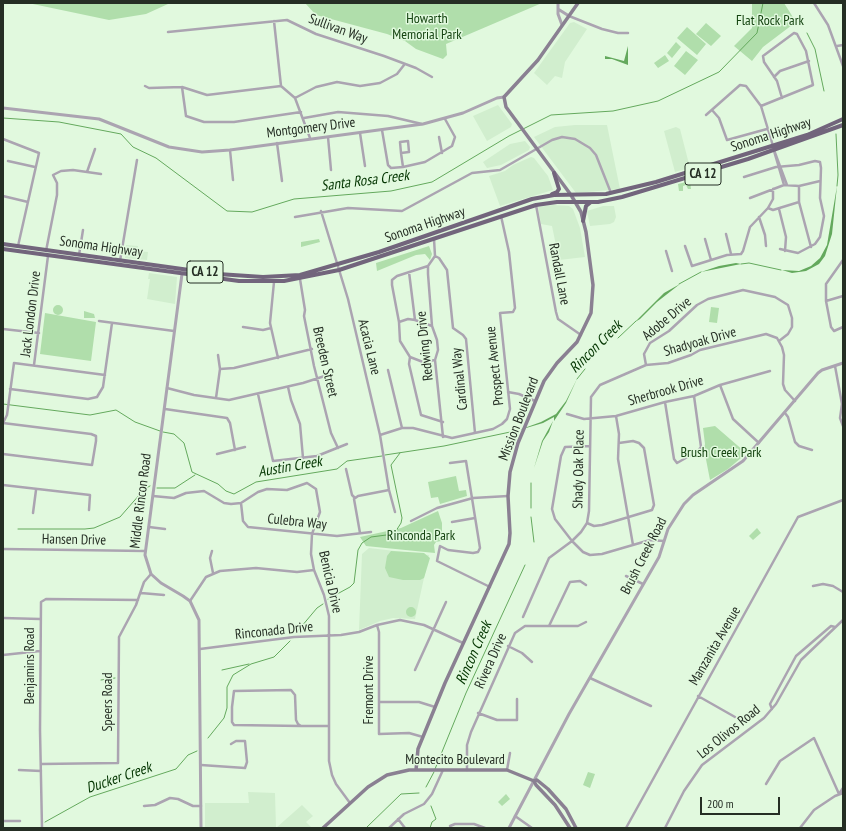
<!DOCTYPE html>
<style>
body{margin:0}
#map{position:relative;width:846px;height:831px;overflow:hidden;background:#e1f9de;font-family:"PT Sans Narrow",sans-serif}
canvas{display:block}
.frame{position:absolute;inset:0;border:4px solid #252e24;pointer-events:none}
.scale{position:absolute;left:700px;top:797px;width:80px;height:18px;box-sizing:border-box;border:2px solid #252e24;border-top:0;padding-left:5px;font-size:12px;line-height:14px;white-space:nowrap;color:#252e24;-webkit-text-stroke:3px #e1f9de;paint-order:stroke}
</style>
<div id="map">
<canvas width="846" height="831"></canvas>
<div class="frame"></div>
<div class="scale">200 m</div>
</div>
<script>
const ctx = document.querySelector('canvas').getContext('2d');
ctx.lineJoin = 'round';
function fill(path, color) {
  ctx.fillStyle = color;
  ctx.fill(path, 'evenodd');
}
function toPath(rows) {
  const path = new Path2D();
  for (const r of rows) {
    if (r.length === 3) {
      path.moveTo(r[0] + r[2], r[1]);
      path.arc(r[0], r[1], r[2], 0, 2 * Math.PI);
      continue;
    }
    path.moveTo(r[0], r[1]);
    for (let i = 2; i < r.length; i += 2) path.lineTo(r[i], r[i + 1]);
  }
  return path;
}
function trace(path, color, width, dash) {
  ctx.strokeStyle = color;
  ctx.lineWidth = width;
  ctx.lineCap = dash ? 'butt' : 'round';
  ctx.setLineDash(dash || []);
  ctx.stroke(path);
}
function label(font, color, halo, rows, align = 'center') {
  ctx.font = font + ' "PT Sans Narrow",sans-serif';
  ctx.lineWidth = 3;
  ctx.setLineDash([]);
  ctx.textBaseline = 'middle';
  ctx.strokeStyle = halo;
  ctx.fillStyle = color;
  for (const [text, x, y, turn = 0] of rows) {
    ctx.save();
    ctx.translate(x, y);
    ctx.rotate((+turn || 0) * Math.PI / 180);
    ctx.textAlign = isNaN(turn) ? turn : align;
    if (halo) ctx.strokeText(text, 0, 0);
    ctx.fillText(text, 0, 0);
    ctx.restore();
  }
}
fill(toPath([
 [574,22,587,29,565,62,562,78,555,76,547,85,534,73,570,23],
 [498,105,512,124,511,127,487,141,473,116],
 [575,125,607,125,620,189,576,193,534,137,555,127],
 [676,127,680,129,690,168,675,172,664,131],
 [525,141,530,147,529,150,501,165,487,168,483,162,510,144],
 [531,157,534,158,548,176,553,190,500,206,489,176,505,171,513,165],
 [553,205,569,206,573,209,580,228,585,257,559,260,552,226,541,224,538,207],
 [603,206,614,206,616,217,614,222,610,224,590,226,587,211],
 [126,245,138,246,138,251,148,252,147,260,125,258],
 [149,273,177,277,175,304,147,299,150,279,148,279],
 [369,548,429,555,415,619,393,618,380,621,359,630,362,554],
 [248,792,275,793,276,828,205,828,205,803,249,803],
 [302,805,313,816,306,822,312,828,276,828]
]), '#d1eece');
fill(toPath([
 [28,3,236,3,168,4,146,14,109,20],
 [305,3,542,3,446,44,447,55,443,59,416,49,405,41,387,34,316,15],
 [752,3,784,3,796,22,763,47,752,61,734,46,752,28],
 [706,23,721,36,711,46,696,34],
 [687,27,706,44,697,55,677,38],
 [676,42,681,47,672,58,667,53],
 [686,51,698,60,685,75,674,66],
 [665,55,669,61,658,68,654,63],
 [690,181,691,189,688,189,686,185,683,186,683,191,679,191,678,184],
 [319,239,320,242,301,247,301,242],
 [429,246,432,254,430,260,425,254,416,255,377,271,376,263],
 [58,310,5],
 [711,307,719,308,717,323,709,322],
 [84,311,94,314,95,318,84,318],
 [45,313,96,322,91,361,40,354],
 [715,426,745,452,741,458,728,469,710,480,704,449,705,444,703,428],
 [456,476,459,491,466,490,467,496,440,504,438,497,431,498,428,482],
 [438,511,442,523,442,535,441,541,436,542,434,545,435,553,366,546,360,537,401,528],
 [757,528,761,533,753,540,749,536],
 [391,551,424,553,430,558,424,578,420,580,403,580,389,577,385,568,387,556],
 [411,612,5],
 [588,772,595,774,590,788,583,785],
 [506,794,510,799,502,806,498,802]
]), '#b0deab');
fill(toPath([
 [628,46,628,65,612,59,605,59,605,56,624,61],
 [837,186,832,234,825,256,819,264,806,271,792,273,782,270,799,271,811,266,820,258,827,245],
 [736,263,741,264,701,272,719,266],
 [680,284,657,302,640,319,635,322,664,293],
 [577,379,566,403,554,421,554,417,543,423,516,431,541,422,556,414,566,401],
 [553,421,549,432,543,441,534,468,542,441]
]), '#64a95d');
trace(toPath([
 [807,33,815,49,824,91],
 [3,118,59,122,121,134,133,147,156,158,227,211,252,212,294,199,391,191,432,182,509,136,551,115,613,111,658,101,719,72,757,33,763,3],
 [836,134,838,175,837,186],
 [741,264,749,263,781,270],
 [679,284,701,272],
 [618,338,636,321],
 [577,379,585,369],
 [3,404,90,415,116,410,135,422,160,431],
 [163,432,174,434,184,443,192,472,218,484,226,491,234,494,256,482,337,469,347,461,382,456],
 [385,455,444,446,515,431],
 [531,483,531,508],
 [146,488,150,486],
 [157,488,175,488,195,475],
 [531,517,534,542],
 [18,529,85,529,94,528,120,517,141,493],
 [328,599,350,587,354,583,358,550,362,543,371,537,394,534,401,523,402,518,391,465,400,453],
 [296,633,317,608,323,604],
 [222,670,249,664],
 [101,680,115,678],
 [208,738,224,718,227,708,227,687,233,675,251,664,274,657,290,641],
 [435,769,466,693,525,565],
 [426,787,434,772],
 [45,822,90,797,176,769,188,755,197,751],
 [366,828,401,794,419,793],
 [430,828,432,822,436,819,431,806]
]), '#64a95d', 1);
trace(toPath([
 [814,3,828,25,843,66],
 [569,16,602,29,618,33,628,33],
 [274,21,281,86,295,98,310,138],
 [168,32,287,20,316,34,384,56,416,68,432,77],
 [837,46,843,45],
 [774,77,780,71,809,61],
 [145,86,149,88,182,87,207,95,281,86],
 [182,87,186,116,204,122,234,122,301,112],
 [295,98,316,87,337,82,360,86,380,83,397,74,404,65],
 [761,106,813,85,806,51,797,34,794,33,763,56,764,62,777,81,782,98],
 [712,110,719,118,727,140,767,129],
 [706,115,740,85,746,86,761,106,773,146],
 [304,118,338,112,388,116,422,124],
 [382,130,388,165,391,168,403,167,425,162,452,146,455,137,445,119],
 [360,133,365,166],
 [328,137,331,170],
 [439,137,442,153],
 [3,139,39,153,18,246],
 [277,143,282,181],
 [230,150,233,180],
 [774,150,787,185],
 [774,151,784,185],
 [401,153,409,152,408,141,400,142,401,153,403,167],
 [8,161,35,167],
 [87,172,95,149],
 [744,177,776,167,799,165,815,161,820,162,821,168,820,198,824,216,820,237,815,244,798,253,780,249],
 [799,186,799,202,811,247],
 [3,196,28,202],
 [750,198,784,185,799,186,820,181],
 [536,205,556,312,558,319,581,335],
 [768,208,773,210,799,202],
 [779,209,786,237,785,251],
 [321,211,348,299,380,435,389,490,395,512],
 [295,217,348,208,402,211,472,173,500,170,552,140,562,137,575,139,590,148,596,155,611,193],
 [759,217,765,235,766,246],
 [726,234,731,254],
 [434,239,435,256,439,258,447,270,453,328,463,335,466,339,475,433],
 [705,239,711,260],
 [685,246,692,266,727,255,741,254,743,251,750,227,768,208,773,199,773,189],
 [46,251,57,195,57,183,53,175,61,171,73,170,101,174],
 [666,251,672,271],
 [79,255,83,230],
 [435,256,428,266,428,274,432,326,437,340,438,350,435,360,443,437],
 [843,260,826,284,826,301,831,327,834,331,843,327],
 [120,261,137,160],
 [428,266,397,276,392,280,392,285,399,322,400,341,410,357,409,364,421,415,443,422],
 [409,272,415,320],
 [300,279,305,310,304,316,314,366,331,433,338,448],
 [274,282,270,323,278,358],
 [826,301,843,296],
 [99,321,174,331],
 [399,322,408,319,415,320,432,326],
 [243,327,263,330,271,328],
 [3,329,39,333],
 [410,357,423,362,435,360],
 [34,365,48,256],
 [646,365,644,354,650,343,669,331,697,305,708,299,743,290,775,297,788,305,792,318,792,327,788,334,779,341],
 [835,366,842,404,840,418,843,426],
 [220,369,234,368,312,349],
 [388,370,402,428],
 [720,385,733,419,759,443],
 [288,387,291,400,300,424,303,458],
 [167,388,194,395,229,400,303,383,331,374],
 [10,389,88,399,97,397,103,387,112,323],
 [508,392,519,394,535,401],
 [258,394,273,461,317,456,347,444],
 [216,398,220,369,218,355],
 [665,402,674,459,677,463,698,451,701,447,694,396],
 [165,409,227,418,230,423,235,450],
 [785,413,788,417,795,442,799,446,812,450],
 [567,414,584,419,616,416,665,402,694,396,720,385,770,371],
 [616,416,619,434,618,459,633,545],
 [3,423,91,434,96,436,96,441,92,465,3,454],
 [3,423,7,415,14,363,105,375],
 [380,435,402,428,413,428,452,438,493,429,502,424,507,419,510,409,500,313,513,312,515,308,509,252,501,216],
 [590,446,565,447,561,456,552,509,555,519,572,541,583,552,590,555,602,554,650,540,664,541],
 [217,454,245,447],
 [450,463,466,461,480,548,478,552,473,553,448,550,440,546,437,561,490,587],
 [346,469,352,495,355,498],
 [3,485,90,495,89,510],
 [153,496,174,498,186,493,204,491,224,503,231,504,241,503,258,492,267,489,287,490,307,483,316,489,320,512,312,534,311,554,314,570,324,595,329,616,329,761,332,775,336,784,350,803],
 [241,503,243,521,248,527,337,536,371,532],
 [33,513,36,490],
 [411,521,437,508,473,498,508,496],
 [452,522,475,518],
 [587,523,594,526,602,525,652,510,654,505,644,448,639,443,633,441,619,443],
 [149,527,165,529],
 [360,533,354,499,358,496,389,490],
 [3,549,145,551],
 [212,551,210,558,213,573],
 [626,576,643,584],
 [813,586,823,584,833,586,843,592],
 [141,593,164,595],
 [190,601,206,577,220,571,256,568,297,572,314,570],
 [523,617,549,558,572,541,581,532,587,523,589,511,591,397,600,385,646,365,668,363,691,355,700,350,766,334,777,338,782,347,784,355,783,384,785,390,795,401],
 [3,618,40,619],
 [377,625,379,632,379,734,409,733,423,737],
 [549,626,570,582,580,581,586,585],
 [508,646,522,653,532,662],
 [200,649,294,637,341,635,359,632,377,625,400,620,424,625,463,643],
 [3,655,40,651],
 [415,670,446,602],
 [590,678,651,706],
 [698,696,735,717],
 [379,702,419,702,435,707],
 [772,709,770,704,796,656,831,626,835,627],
 [478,713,497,720,517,720,517,699],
 [301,726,234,725,232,722,232,707,234,691,291,690,295,695,296,720,298,724,301,726,329,726],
 [41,764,118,763,119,637,136,605,144,582,151,574],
 [201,765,245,768,247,762,245,741,236,741,231,744],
 [19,770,41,771],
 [467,770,467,745,471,732,515,633,525,626,578,626,586,622],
 [507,770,510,753],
 [766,784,780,761,814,738,839,794],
 [839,794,843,788],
 [144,806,155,805,170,798,178,799,193,806,201,806],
 [515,816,532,828],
 [398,819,405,828],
 [3,821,20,821],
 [450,826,455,824,474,824,485,828],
 [42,828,40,730,41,602,46,599,138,600],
 [389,828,404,814,424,804,432,794,443,770],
 [626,828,798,517,843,500],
 [665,828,684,791,702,765,764,718,776,704,801,660,843,620],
 [800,828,814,810,835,796,843,793]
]), '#aba4b1', 2.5);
trace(toPath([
 [558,3,558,14,562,25],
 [558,9,569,16],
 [3,108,99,119,169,147,202,152,230,150,423,124,463,113,497,98,504,97],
 [182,274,145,555,151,574,161,583,183,596,190,601,199,620,201,828],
 [509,828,569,714,659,557,668,529,684,504,693,495,743,461,818,373,822,370,843,363]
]), '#aba4b1', 3);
trace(toPath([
 [416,770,418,749,445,683,509,544,510,533,508,496,510,472,518,443,544,381,557,363,577,342,591,313,593,285,586,232,581,212,571,195,506,107,504,97,538,60,578,3],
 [534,781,536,785,555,805,570,828],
 [323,828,368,787,387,775,409,770,507,770,534,781,537,780,548,789,566,809,576,828]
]), '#8a8092', 3.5);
trace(toPath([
 [552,194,557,192,559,189,554,173],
 [583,221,586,206,591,202],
 [3,244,218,274,263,277,300,275,379,252,532,199,554,195,606,194,656,182,807,135,843,119],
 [3,249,239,281,284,281,339,270,536,205,557,202,598,202,622,197,748,159,843,125]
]), '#72657c', 4);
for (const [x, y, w] of [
 [703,174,36],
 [205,272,36]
]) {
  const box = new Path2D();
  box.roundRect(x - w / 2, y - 11, w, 22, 3);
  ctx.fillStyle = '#e1f9de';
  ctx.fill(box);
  trace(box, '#252e24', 1);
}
label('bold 13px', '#252e24', null, [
 ["CA 12",703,174],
 ["CA 12",205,272]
]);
label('14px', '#144310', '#e1f9de', [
 ["Howarth",427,19],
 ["Memorial Park",427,35],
 ["Flat Rock Park",770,21],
 ["Brush Creek Park",721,453],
 ["Rinconda Park",421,536]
]);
label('14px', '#252e24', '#e1f9de', [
 ["Sullivan Way",338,29,20],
 ["Montgomery Drive",311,128,-7],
 ["Sonoma Highway",771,135,-18],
 ["Sonoma Highway",425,225,-19],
 ["Sonoma Highway",101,247,8],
 ["Randall Lane",559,274,79],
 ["Jack London Drive",31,314,-83],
 ["Adobe Drive",667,319,-40],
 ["Shadyoak Drive",700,342,-16],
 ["Redwing Drive",425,346,-96],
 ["Acacia Lane",369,347,76],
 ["Breeden Street",325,362,77],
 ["Prospect Avenue",495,366,-96],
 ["Cardinal Way",460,379,-96],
 ["Sherbrook Drive",666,391,-16],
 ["Mission Boulevard",519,419,-69],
 ["Shady Oak Place",579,469,-89],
 ["Middle Rincon Road",141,501,-83],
 ["Culebra Way",297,522,6],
 ["Hansen Drive",74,540,1],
 ["Brush Creek Road",644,556,-63],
 ["Benicia Drive",330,582,77],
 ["Rinconada Drive",274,631,-6],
 ["Manzanita Avenue",715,646,-60],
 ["Rivera Drive",491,661,-66],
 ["Benjamins Road",30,666,-90],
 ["Fremont Drive",369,690,-90],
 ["Speers Road",108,702,-90],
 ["Los Olivos Road",729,732,-39],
 ["Montecito Boulevard",455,760]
]);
label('italic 15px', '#033501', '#e1f9de', [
 ["Santa Rosa Creek",365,181,-7],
 ["Rincon Creek",596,347,-45],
 ["Austin Creek",290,467,-10],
 ["Rincon Creek",474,653,-66],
 ["Ducker Creek",119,778,-19]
]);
</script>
